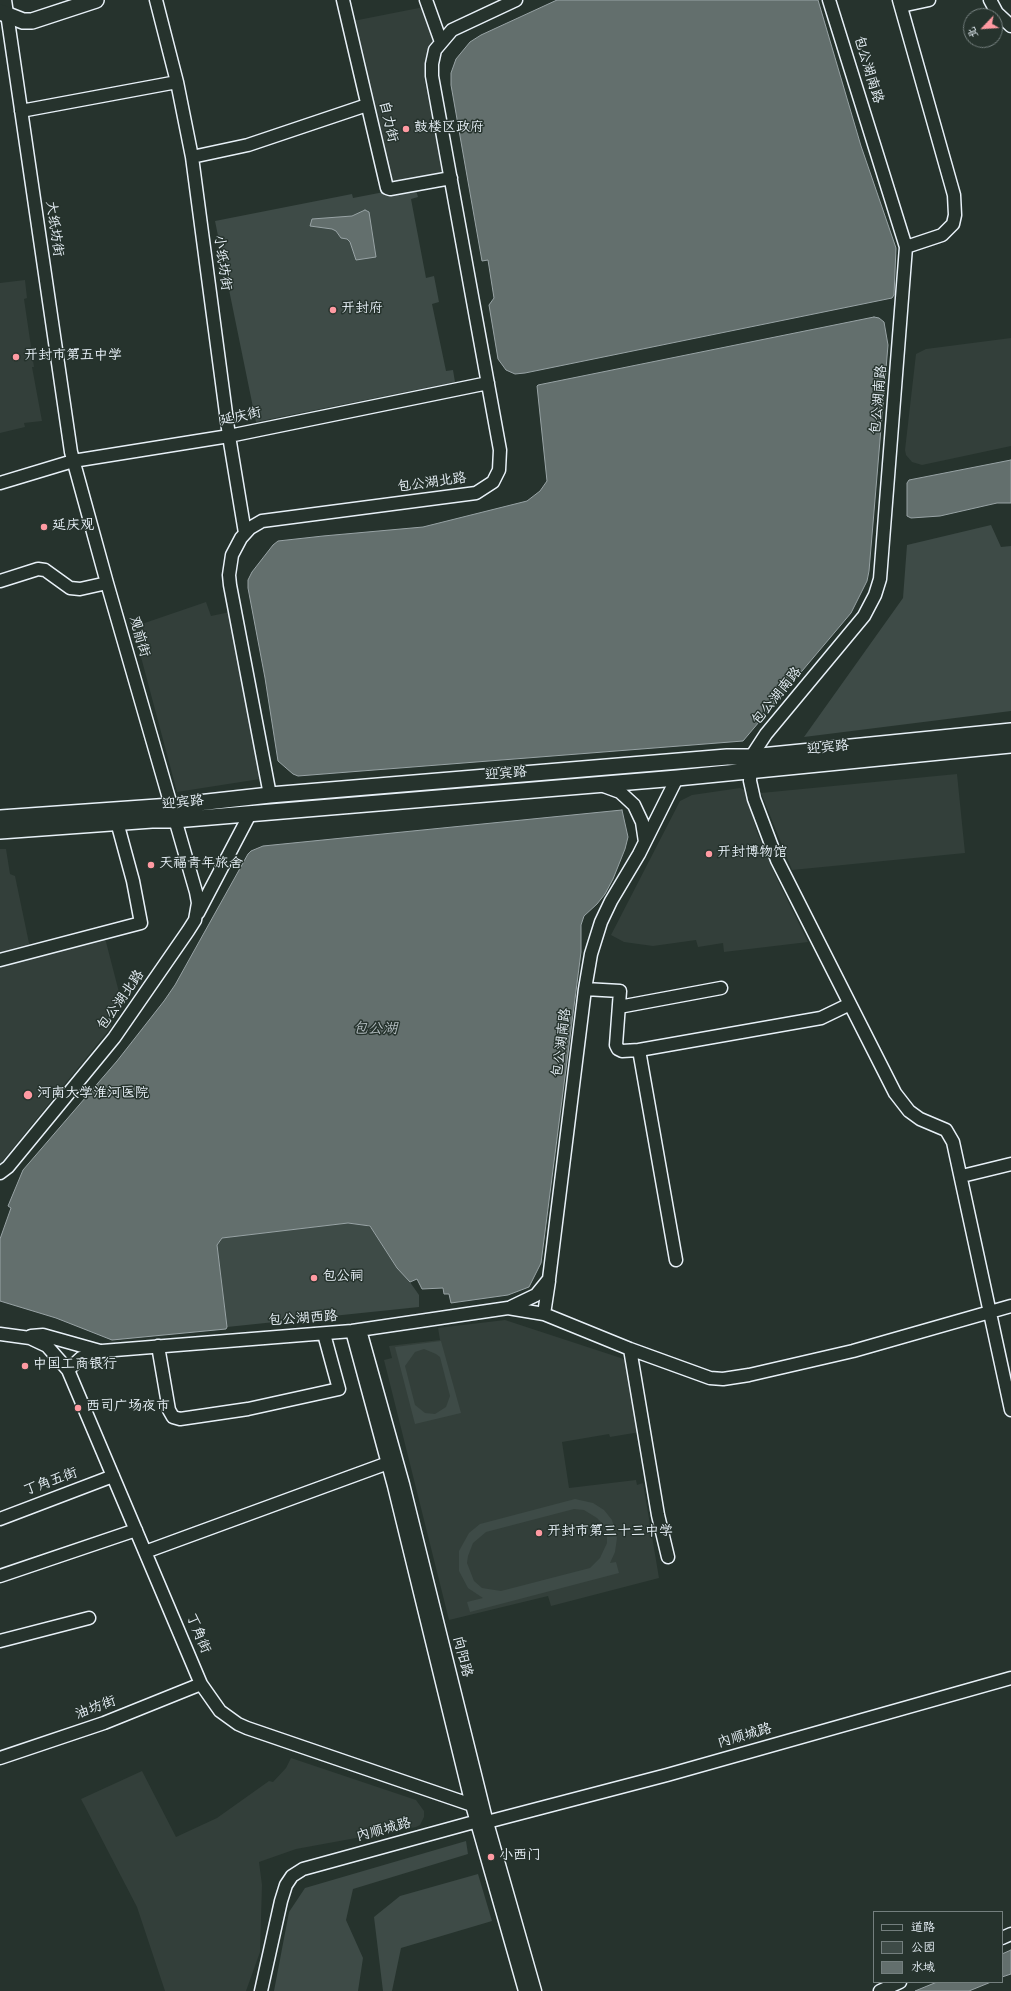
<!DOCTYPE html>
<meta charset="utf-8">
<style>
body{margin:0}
#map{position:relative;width:1011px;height:1991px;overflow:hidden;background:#26332d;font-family:Kalam,"LXGW WenKai TC",sans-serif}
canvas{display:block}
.legend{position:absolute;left:873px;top:1911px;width:130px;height:72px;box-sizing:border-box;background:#26332d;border:1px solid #747f7e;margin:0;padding:5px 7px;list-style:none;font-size:12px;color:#e8f1f8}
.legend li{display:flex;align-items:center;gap:8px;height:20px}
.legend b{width:20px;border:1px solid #747f7e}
.north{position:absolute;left:963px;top:8px;width:40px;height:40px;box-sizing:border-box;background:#26332d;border:1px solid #747f7e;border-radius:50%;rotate:245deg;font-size:11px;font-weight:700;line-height:16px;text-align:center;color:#e8f1f8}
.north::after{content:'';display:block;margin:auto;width:14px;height:18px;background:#ff9aa2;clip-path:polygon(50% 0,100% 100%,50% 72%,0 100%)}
</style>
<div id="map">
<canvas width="1011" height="1991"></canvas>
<ul class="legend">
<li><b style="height:5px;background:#26332d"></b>道路</li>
<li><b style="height:11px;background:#3e4b47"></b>公园</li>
<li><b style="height:11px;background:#636f6d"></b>水域</li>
</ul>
<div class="north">北</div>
</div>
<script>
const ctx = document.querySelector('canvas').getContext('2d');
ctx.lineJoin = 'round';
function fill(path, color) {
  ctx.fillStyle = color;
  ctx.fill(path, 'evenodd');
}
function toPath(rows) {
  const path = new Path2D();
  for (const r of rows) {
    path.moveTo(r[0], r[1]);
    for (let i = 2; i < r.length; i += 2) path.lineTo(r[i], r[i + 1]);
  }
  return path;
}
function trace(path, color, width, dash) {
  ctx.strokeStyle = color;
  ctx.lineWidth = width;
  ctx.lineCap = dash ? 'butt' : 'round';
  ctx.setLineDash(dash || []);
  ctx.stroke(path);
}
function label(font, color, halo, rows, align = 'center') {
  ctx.font = font + ' Kalam,"LXGW WenKai TC",sans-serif';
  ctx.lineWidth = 3;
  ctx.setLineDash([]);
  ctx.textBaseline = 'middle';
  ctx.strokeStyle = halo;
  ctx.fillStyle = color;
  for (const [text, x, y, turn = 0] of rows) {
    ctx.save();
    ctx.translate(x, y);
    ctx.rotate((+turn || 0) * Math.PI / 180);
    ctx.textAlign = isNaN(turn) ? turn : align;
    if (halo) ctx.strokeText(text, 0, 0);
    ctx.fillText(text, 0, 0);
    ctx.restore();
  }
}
fill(toPath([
 [424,7,433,43,428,54,424,77,444,180,391,190,353,21],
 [25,280,27,298,24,299,34,367,32,367,42,421,24,423,25,427,0,433,0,283],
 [1011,338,1011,446,922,465,912,462,906,455,905,450,916,354,926,349],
 [206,602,211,616,230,612,260,779,177,792,133,627],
 [957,774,965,853,792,870,761,793],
 [740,788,745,790,757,832,775,875,808,942,724,952,723,943,698,947,696,940,653,946,624,942,611,935,680,801,692,795],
 [0,849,6,849,10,874,15,876,30,948,0,954],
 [105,938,121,1000,107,1021,112,1026,0,1164,0,964],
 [505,1320,630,1361,640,1432,610,1437,609,1434,562,1442,569,1488,636,1480,637,1485,643,1483,659,1578,551,1606,548,1596,449,1620,384,1360,392,1358,389,1346,440,1340,438,1328],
 [291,1758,416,1800,424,1811,424,1817,420,1825,416,1827,296,1849,259,1862,262,1885,260,1952,246,1991,165,1991,137,1907,81,1799,142,1771,176,1837,217,1818,269,1781,273,1782,286,1768]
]), '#333f3a');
fill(toPath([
 [415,186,418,197,411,199,426,278,434,276,439,302,432,304,446,371,453,370,455,382,256,422,215,221,352,194,353,198],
 [991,525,1001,547,1011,546,1011,711,804,737,903,598,907,545],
 [348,1223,365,1225,371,1228,397,1268,405,1275,419,1295,419,1307,227,1327,217,1245,222,1238],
 [441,1341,461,1413,415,1424,395,1347],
 [424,1349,436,1354,440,1357,450,1396,446,1407,435,1414,425,1413,415,1405,405,1366,415,1352],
 [575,1499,593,1503,604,1510,612,1520,617,1538,615,1552,610,1563,616,1562,619,1573,470,1612,467,1602,483,1598,468,1588,459,1571,459,1551,469,1533,480,1524],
 [574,1509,584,1510,597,1518,602,1523,607,1537,607,1543,600,1558,590,1568,501,1591,482,1588,474,1581,467,1563,468,1556,473,1543,486,1532],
 [466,1841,468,1854,353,1889,346,1920,363,1958,358,1991,274,1991,289,1912,305,1888],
 [478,1874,492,1921,401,1948,392,1991,383,1991,374,1917,400,1896]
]), '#3e4b47');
const water = toPath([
 [557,0,818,0,861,146,896,248,894,295,892,298,525,373,515,374,506,370,498,359,489,305,494,298,488,260,482,261,451,85,451,73,456,59,470,42,481,35,557,0],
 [365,210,369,212,376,257,356,260,350,242,347,239,341,238,336,231,332,229,310,226,312,219,352,216,365,210],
 [874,317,879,318,884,322,888,345,869,571,867,581,851,613,743,741,298,776,293,774,278,761,265,678,248,588,248,580,252,572,273,545,278,541,323,536,423,527,527,501,540,491,547,481,537,386,538,385,874,317],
 [1011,460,1011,503,997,503,940,516,911,518,907,516,907,483,909,480,1011,460],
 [622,810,628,837,625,849,613,879,605,894,597,904,584,916,581,925,581,952,541,1263,529,1287,508,1295,451,1303,449,1294,444,1294,443,1288,422,1289,417,1279,410,1282,397,1268,370,1226,348,1223,222,1238,217,1245,227,1327,226,1329,112,1340,56,1318,0,1301,0,1239,11,1208,8,1206,23,1170,117,1061,164,1001,175,985,248,854,251,851,263,846,622,810],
 [1011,1950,1011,1974,1002,1977,1002,1954,1011,1950],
 [937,1982,991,1982,969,1991,915,1991,937,1982]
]);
fill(water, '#636f6d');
trace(water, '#98a3a5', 1);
const minor = toPath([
 [156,0,177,82,192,157,229,436,245,533],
 [343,0,387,188,390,189,451,178],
 [426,0,441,42],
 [829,0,906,247,880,579,875,595,864,616,766,734,751,757,750,781,754,799,777,860,895,1093,909,1111,920,1119,946,1130,953,1142,1011,1410],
 [899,0,954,195,955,215,953,224,942,235,906,247],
 [990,0,997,13,1011,26],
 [901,6,929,0],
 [21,111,177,82],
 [192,157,248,145,367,105],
 [0,483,73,461,229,436,488,383],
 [0,581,38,569,45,570,70,588,80,589,107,583],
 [601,785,620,792,634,805,642,822,645,842],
 [270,795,230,585,229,575,232,555,241,538,250,528,262,521,476,493,493,482,499,470,500,450,432,76,432,64,435,50,452,30,516,0],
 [198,913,250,814],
 [0,960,141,923,133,881,117,822],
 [585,989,620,991,616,1045,618,1049,622,1051,639,1050,676,1260],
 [619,1007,721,988],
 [639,1050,821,1018,850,1004],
 [0,1173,8,1167,114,1038,188,931,195,920,198,903,196,892,107,583,71,452,5,0],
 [962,1176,1011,1164],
 [511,1307,536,1295,549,1279,585,989,591,954,601,922,611,901,639,854,677,778],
 [544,1314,549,1281],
 [360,1330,403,1484,486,1819,535,1991],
 [352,1331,394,1486,472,1805,525,1991],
 [0,1334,30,1338,47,1346,68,1370,201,1684,220,1711,238,1724,247,1728,472,1805],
 [31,1336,43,1335,100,1351],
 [158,1346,169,1410,173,1417,180,1419,248,1409,339,1389,324,1334],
 [630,1349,658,1515,668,1557],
 [68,1370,81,1358,102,1351,352,1331,508,1308,544,1314,630,1349,710,1378,723,1379,749,1375,853,1351,1011,1306],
 [0,1519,113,1476],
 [145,1552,388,1463],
 [0,1576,136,1530],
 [0,1641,89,1618],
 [0,1758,104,1723,201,1684],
 [487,1822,667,1775,1011,1678],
 [1002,1938,1011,1934],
 [261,1991,281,1901,286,1885,292,1876,303,1869,485,1819],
 [880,1991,900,1982]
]);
const major = toPath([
 [0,12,23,21,32,21,96,0],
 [0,818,171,806,270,795,727,757,751,757,1011,731],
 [0,831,152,820,175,820,677,778,1011,745]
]);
trace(minor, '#e8f1f8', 15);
trace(major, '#e8f1f8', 18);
trace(minor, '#26332d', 12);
trace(major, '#26332d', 15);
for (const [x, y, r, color] of [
 [406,129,4,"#ff9aa2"],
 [333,310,4,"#ff9aa2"],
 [16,357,4,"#ff9aa2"],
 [44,527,4,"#ff9aa2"],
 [709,854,4,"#ff9aa2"],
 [151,865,4,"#ff9aa2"],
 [28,1095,5,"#ff9aa2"],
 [314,1278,4,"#ff9aa2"],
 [25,1366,4,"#ff9aa2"],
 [78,1408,4,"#ff9aa2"],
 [539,1533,4,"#ff9aa2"],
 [491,1857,4,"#ff9aa2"]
]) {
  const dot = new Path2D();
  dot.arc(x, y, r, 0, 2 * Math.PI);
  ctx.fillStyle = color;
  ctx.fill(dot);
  trace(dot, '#26332d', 1.5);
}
label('14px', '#e8f1f8', '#26332d', [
 ["包公湖南路",867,70,73],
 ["自力街",387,122,77],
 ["大纸坊街",53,229,82],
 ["小纸坊街",221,263,82],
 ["包公湖南路",880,400,-85],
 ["延庆街",241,418,-12],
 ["包公湖北路",432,484,-8],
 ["观前街",138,637,74],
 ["包公湖南路",778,697,-51],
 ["迎宾路",828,749,-6],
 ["迎宾路",506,775,-5],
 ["迎宾路",183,804,-6],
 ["包公湖北路",122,1001,-55],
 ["包公湖南路",563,1043,-83],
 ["包公湖西路",303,1320,-4],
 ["丁角五街",51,1483,-20],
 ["丁角街",197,1634,67],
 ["向阳路",461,1657,76],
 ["油坊街",96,1709,-20],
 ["内顺城路",745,1737,-16],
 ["内顺城路",384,1831,-15]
]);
label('14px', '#e8f1f8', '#26332d', [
 ["鼓楼区政府",414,129],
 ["开封府",341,310],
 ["开封市第五中学",24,357],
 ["延庆观",52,527],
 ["开封博物馆",717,854],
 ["天福青年旅舍",159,865],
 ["河南大学淮河医院",37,1095],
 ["包公祠",322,1278],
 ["中国工商银行",33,1366],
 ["西司广场夜市",86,1408],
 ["开封市第三十三中学",547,1533],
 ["小西门",499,1857]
], 'left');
label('italic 15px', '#b3bdc0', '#26332d', [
 ["包公湖",375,1030]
]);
</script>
